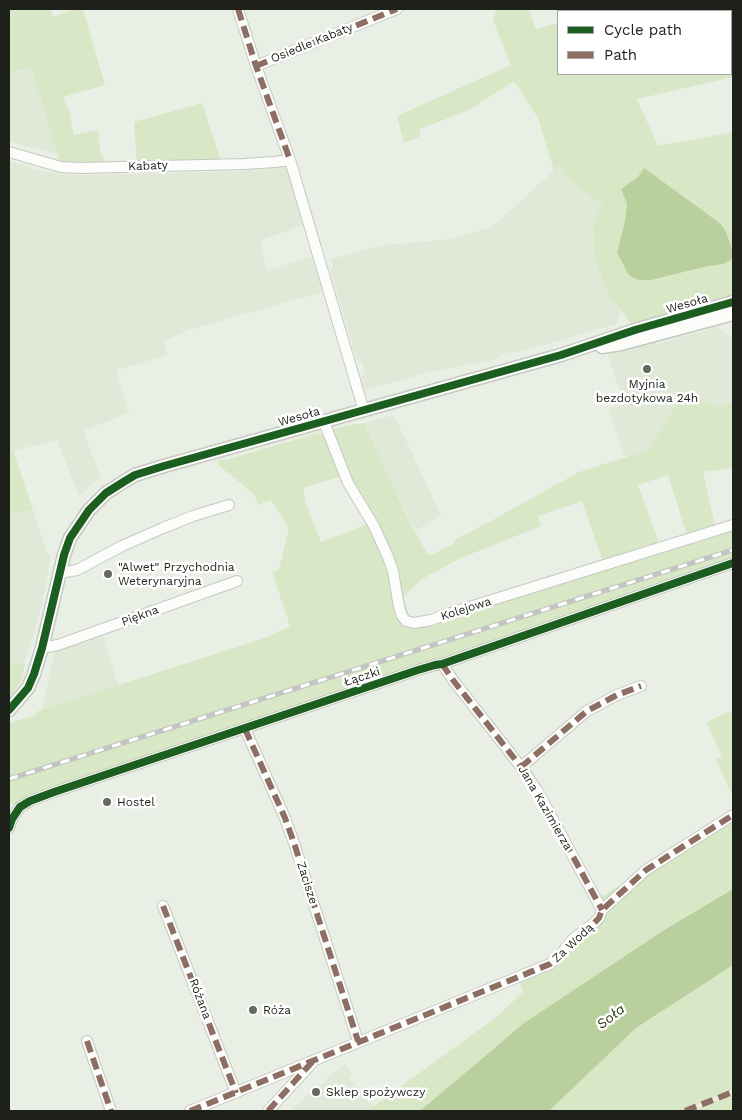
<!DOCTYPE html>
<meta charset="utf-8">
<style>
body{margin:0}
#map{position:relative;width:742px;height:1120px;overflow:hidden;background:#eaefe5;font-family:"Work Sans",sans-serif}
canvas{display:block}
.frame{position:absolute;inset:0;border:10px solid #1e201a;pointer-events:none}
.legend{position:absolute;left:557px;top:10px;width:175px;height:65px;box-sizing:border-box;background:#fff;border:1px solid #a5a6a3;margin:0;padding:6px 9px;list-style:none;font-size:15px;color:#1e201a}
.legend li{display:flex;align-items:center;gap:10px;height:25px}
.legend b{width:25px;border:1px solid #a5a6a3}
</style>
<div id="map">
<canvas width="742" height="1120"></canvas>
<div class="frame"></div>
<ul class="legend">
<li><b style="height:6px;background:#1b5e20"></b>Cycle path</li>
<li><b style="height:6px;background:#8d6e63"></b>Path</li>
</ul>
</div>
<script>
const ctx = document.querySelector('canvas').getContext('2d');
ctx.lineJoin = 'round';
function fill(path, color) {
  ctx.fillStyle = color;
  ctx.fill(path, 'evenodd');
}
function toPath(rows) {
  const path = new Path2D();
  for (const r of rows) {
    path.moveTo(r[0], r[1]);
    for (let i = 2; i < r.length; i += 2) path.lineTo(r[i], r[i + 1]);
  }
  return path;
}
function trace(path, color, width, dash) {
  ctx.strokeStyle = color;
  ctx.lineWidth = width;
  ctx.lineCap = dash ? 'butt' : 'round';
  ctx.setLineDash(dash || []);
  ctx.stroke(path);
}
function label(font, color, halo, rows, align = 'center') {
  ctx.font = font + ' "Work Sans",sans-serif';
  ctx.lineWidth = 5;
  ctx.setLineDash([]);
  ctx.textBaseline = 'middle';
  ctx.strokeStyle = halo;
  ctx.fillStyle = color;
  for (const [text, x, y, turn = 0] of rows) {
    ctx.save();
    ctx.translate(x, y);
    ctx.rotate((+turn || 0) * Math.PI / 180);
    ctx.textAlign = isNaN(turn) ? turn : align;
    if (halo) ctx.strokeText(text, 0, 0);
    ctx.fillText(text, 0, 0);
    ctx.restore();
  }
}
fill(toPath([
 [32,67,58,155,9,141,9,72],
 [290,160,303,225,261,240,266,270,311,257,323,292,188,330,164,341,168,355,116,370,129,413,83,431,101,477,79,496,57,440,9,452,9,161,43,171,71,175,93,175,244,171],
 [560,165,565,176,579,188,602,204,593,226,595,260,609,296,621,309,616,324,517,353,515,351,507,353,500,355,498,359,430,372,365,390,361,376,365,373,362,362,357,361,330,269,333,266,331,259,384,245,451,239,492,227],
 [718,327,730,337,733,336,733,403,717,407,686,390,648,450,630,456,624,456,608,409,625,404,607,354,654,340,657,346,664,342],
 [394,415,441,515,415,531,364,423],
 [33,510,48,554,51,556,42,604,25,663,9,663,9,514],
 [103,634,118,685,42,710,55,650],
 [344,1064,353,1074,349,1078,373,1107,367,1111,289,1111]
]), '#e0e9d7');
fill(toPath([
 [9,9,50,9,53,17,73,9,83,9,105,85,63,97,69,111,74,135,98,130,100,151,107,168,61,167,32,68,9,72],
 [497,9,528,9,536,29,558,23,558,74,731,74,731,68,733,77,637,99,658,146,733,132,733,252,726,232,723,228,638,177,621,189,627,204,625,221,617,253,622,262,651,280,704,267,723,264,733,252,733,296,635,330,621,309,609,296,595,260,593,226,602,204,579,188,565,176,560,165,554,171,538,118,514,81,469,110,420,129,419,138,404,143,397,116,511,65,493,20],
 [202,103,222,164,137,166,134,122],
 [686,390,717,407,733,403,733,468,703,472,715,526,733,521,733,563,20,807,9,803,9,723,34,716,38,711,268,637,290,626,272,572,279,569,289,528,271,500,258,505,254,494,217,464,218,460,229,459,319,433,322,434,326,437,342,476,303,488,306,504,321,542,368,524,328,431,345,426,364,423,414,531,429,556,455,543,454,540,482,526,579,472,648,450],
 [668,475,687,535,659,543,638,485],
 [582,501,603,562,420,618,415,618,409,615,403,597,422,579,461,558,541,526,538,516],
 [13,450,33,510,9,514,9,452],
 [9,663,25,663,22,679,14,692,9,697],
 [731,711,733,717,733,798,716,759,722,756,706,722],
 [733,812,733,889,661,932,524,1023,420,1111,367,1111,498,1016,523,992,519,977,550,964,594,923,601,897,646,870],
 [733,965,733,1090,681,1111,549,1111,636,1028],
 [733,1095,733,1111,692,1111,716,1100]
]), '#d8e7c5');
fill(toPath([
 [644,168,721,224,726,232,733,252,731,260,723,264,704,267,651,280,638,280,629,275,617,253,625,221,627,204,621,189,638,177],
 [733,889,733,965,636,1028,549,1111,420,1111,524,1023,661,932]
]), '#bacf9e');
const minor = toPath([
 [238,9,256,66,290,160,364,411],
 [256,66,397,9],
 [9,152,61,167,80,168,244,164,274,162,290,160],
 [324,422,348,483,374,526,388,557,393,571,399,607,402,616,406,621,414,623,431,620,447,614,733,525],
 [60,573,77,570,122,546,163,528,193,516,229,505],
 [42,648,58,645,237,581],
 [442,664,453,680,521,767,537,790,602,910],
 [245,729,285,818,294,843,358,1041],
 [521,767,587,711,617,695,641,686],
 [9,828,12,819,20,807,30,801,54,792,418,670,435,665,442,664,733,563],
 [163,906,236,1093],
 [87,1041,111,1111],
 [190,1111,550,964,560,955,573,939,594,923,599,918,602,910,646,870,733,815],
 [268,1111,313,1062]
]);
const tertiary = toPath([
 [602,347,621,344,733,314],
 [9,710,28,688,34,674,42,648,64,555,70,538,89,510,106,493,125,481,135,475,164,466,561,355,635,330,733,302]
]);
const primary = toPath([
 [731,21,733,26]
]);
trace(minor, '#c5c9c1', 12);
trace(tertiary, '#c5c9c1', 15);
trace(primary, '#cbcdc8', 18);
trace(minor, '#fcfdfb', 10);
trace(tertiary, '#fcfdfb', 12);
trace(primary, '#e0e3db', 15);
const rail = toPath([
 [9,779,733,550]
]);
trace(rail, '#c4c5c2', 5);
trace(rail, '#fff', 3, [9]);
trace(toPath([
 [238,9,256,66,290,160],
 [256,66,397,9],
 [442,664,453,680,521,767,537,790,602,910],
 [245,729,285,818,294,843,358,1041],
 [521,767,587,711,617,695,641,686],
 [163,906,236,1093],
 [87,1041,111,1111],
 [190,1111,550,964,560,955,573,939,594,923,599,918,602,910,646,870,733,815],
 [268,1111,313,1061],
 [685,1111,733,1092]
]), '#8d6e63', 6, [12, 6]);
trace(toPath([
 [9,710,28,688,34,674,42,648,64,555,70,538,89,510,106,493,125,481,135,475,164,466,561,355,635,330,733,302],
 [9,828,12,819,20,807,30,801,54,792,418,670,435,665,442,664,733,563]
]), '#1b5e20', 8);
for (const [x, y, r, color] of [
 [647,369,5,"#656861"],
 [108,574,5,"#656861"],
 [107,802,5,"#656861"],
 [253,1010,5,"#656861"],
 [316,1092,5,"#656861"]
]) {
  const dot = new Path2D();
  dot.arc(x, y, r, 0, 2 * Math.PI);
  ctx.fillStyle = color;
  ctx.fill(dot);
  trace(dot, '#fff', 2);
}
label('12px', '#1e201a', '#fff', [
 ["Osiedle Kabaty",312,43,-22],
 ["Kabaty",148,166,-2],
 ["Wesoła",687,304,-16],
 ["Wesoła",299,417,-16],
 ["Kolejowa",466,609,-18],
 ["Piękna",140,616,-20],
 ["Łączki",362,677,-18],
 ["Jana Kazimierza",545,808,60],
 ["Zacisze",307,883,72],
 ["Za Wodą",573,943,-43],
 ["Różana",200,999,69]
]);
label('12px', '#1e201a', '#fff', [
 ["Myjnia",647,384,"center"],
 ["bezdotykowa 24h",647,398,"center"],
 ["\"Alwet\" Przychodnia",118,567],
 ["Weterynaryjna",118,581],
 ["Hostel",117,802],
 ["Róża",263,1010],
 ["Sklep spożywczy",326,1092]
], 'left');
label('italic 14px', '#2c3c0c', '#fff', [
 ["Soła",611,1017,-38]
]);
</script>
